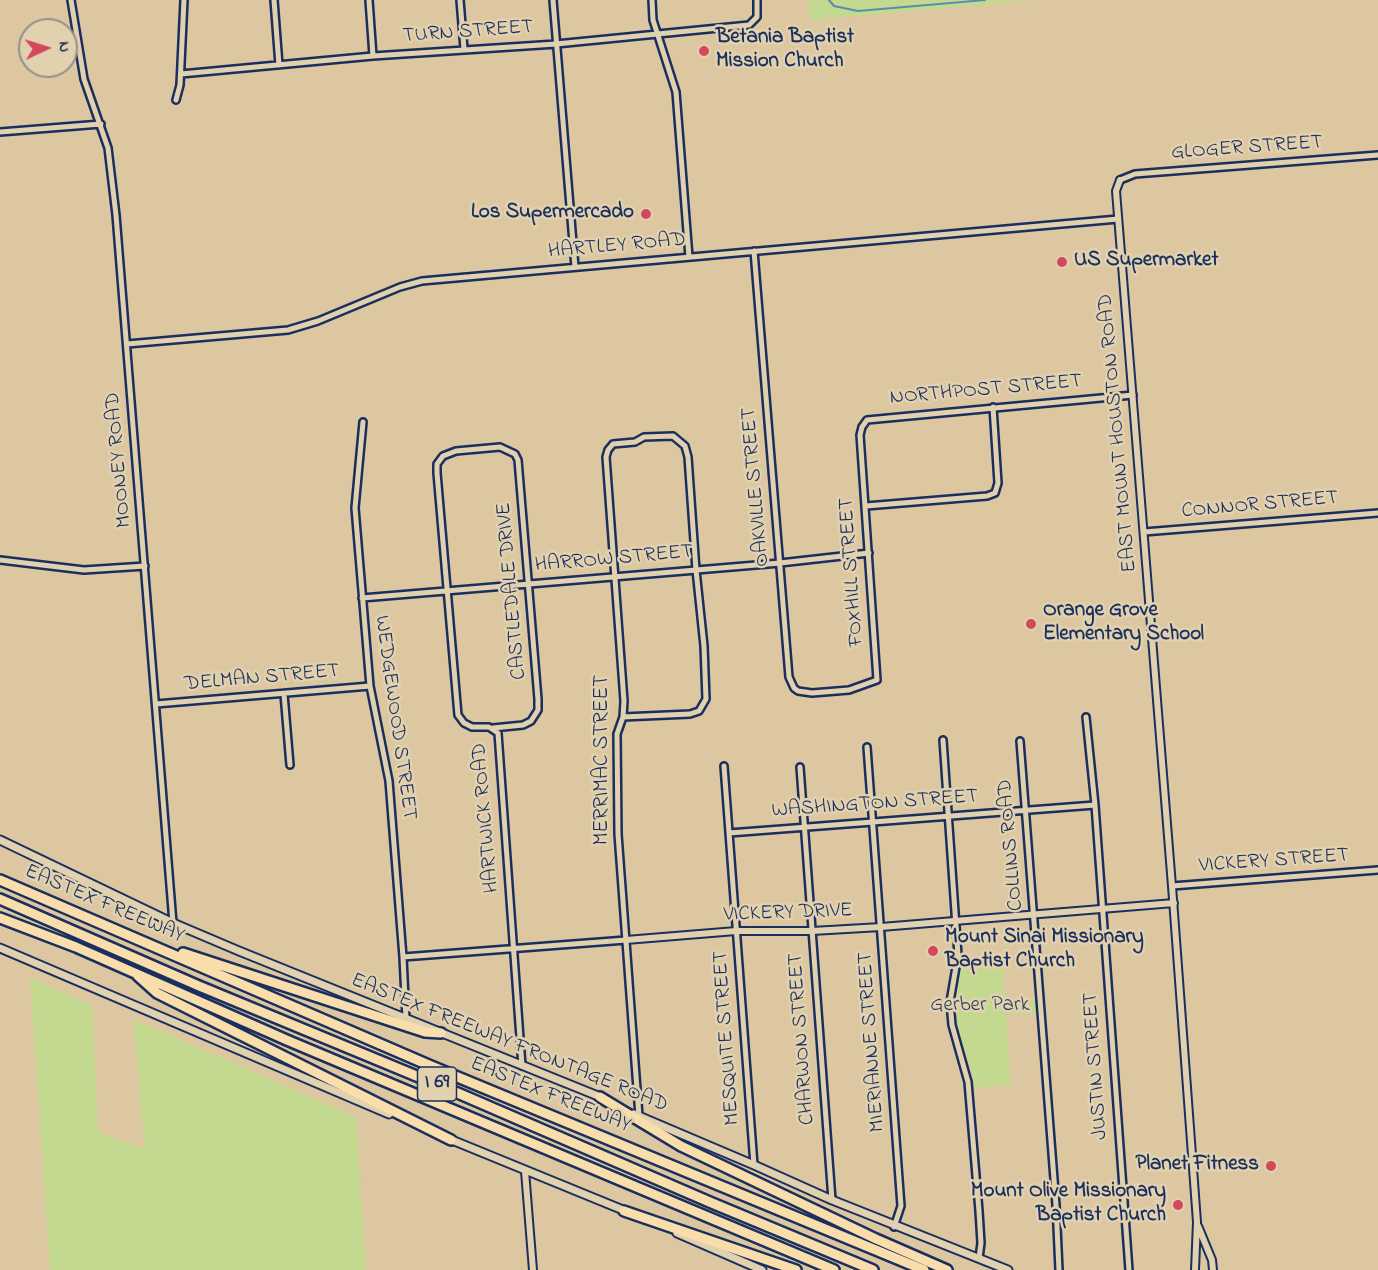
<!DOCTYPE html>
<style>
body{margin:0}
#map{position:relative;width:1378px;height:1270px;overflow:hidden;background:#dcc7a1;font-family:"Indie Flower",sans-serif}
canvas{display:block}
.north{position:absolute;left:18px;top:18px;width:60px;height:60px;box-sizing:border-box;background:#e2d1ae;border:2px solid #92908e;border-radius:50%;rotate:86deg;font-size:16px;font-weight:700;line-height:24px;text-align:center;color:#1b2f5e}
.north::after{content:'';display:block;margin:auto;width:21px;height:27px;background:#d1495b;clip-path:polygon(50% 0,100% 100%,50% 72%,0 100%)}
</style>
<div id="map">
<canvas width="1378" height="1270"></canvas>
<div class="north">N</div>
</div>
<script>
const ctx = document.querySelector('canvas').getContext('2d');
ctx.lineJoin = 'round';
function fill(path, color) {
  ctx.fillStyle = color;
  ctx.fill(path, 'evenodd');
}
function toPath(rows) {
  const path = new Path2D();
  for (const r of rows) {
    path.moveTo(r[0], r[1]);
    for (let i = 2; i < r.length; i += 2) path.lineTo(r[i], r[i + 1]);
  }
  return path;
}
function trace(path, color, width, dash) {
  ctx.strokeStyle = color;
  ctx.lineWidth = width;
  ctx.lineCap = dash ? 'butt' : 'round';
  ctx.setLineDash(dash || []);
  ctx.stroke(path);
}
function label(font, color, halo, rows, align = 'center') {
  ctx.font = font + ' "Indie Flower",sans-serif';
  ctx.lineWidth = 5;
  ctx.setLineDash([]);
  ctx.textBaseline = 'middle';
  ctx.strokeStyle = halo;
  ctx.fillStyle = color;
  for (const [text, x, y, turn = 0] of rows) {
    ctx.save();
    ctx.translate(x, y);
    ctx.rotate((+turn || 0) * Math.PI / 180);
    ctx.textAlign = isNaN(turn) ? turn : align;
    if (halo) ctx.strokeText(text, 0, 0);
    ctx.fillText(text, 0, 0);
    ctx.restore();
  }
}
fill(toPath([
 [808,0,1037,0,810,20],
 [1002,959,1005,1004,1036,1002,1037,1013,1006,1014,1011,1085,974,1088,971,1069,956,1026,955,986,961,961],
 [30,977,92,1006,98,1132,145,1149,133,1019,356,1117,366,1270,50,1270]
]), '#c3d98f');
trace(toPath([
 [829,0,834,6,858,11,985,0]
]), '#5c8ab1', 2);
const minor = toPath([
 [71,0,84,79,108,148,116,215,173,923],
 [274,0,279,65],
 [369,0,373,56],
 [460,0,464,49],
 [553,0,575,267],
 [652,0,653,20,676,92,689,257],
 [181,74,373,56,556,44,749,25,757,17,757,0],
 [176,100,180,85,184,0],
 [0,132,101,124],
 [1120,180,1135,174,1378,155],
 [754,251,789,677,794,688,798,691,812,693,849,690,877,680,860,435,862,427,867,420,1133,395],
 [127,344,288,330,318,321,400,287,422,281,1118,219],
 [363,422,355,508,370,686,389,781,403,957,406,1019],
 [866,506,987,496,995,493,998,483,993,407],
 [1144,532,1378,513],
 [0,560,84,570,145,566],
 [362,598,780,563,869,553],
 [284,694,290,765],
 [156,704,370,686],
 [623,717,690,714,699,711,706,699,704,646,696,570,688,457,685,446,673,436,644,437,635,442,613,444,608,450,606,457,624,701,623,717,617,734,618,834,639,1116],
 [1086,717,1095,805,1129,1270],
 [493,728,523,725,531,721,538,710,538,699,518,460,515,454,500,447,456,451,443,456,437,464,437,473,458,715,464,723,472,727,489,727,498,733,522,1066],
 [943,740,958,955,950,1002,952,1025,968,1082,979,1211,981,1243,979,1258],
 [1020,741,1056,1205,1059,1270],
 [867,747,901,1206,894,1227],
 [724,766,754,1165],
 [800,767,832,1200],
 [729,833,1095,805],
 [1172,886,1378,870],
 [403,957,626,940]
]);
const tertiary = toPath([
 [1120,180,1116,191,1172,886,1197,1222,1195,1270],
 [626,940,736,931,812,931,881,927,1174,903],
 [525,1171,533,1270],
 [1198,1226,1212,1260,1213,1270]
]);
const secondary = toPath([
 [0,840,173,923,239,951,603,1098],
 [0,948,389,1114],
 [634,1114,754,1165,832,1200,1008,1270],
 [447,1138,628,1212],
 [677,1233,762,1270]
]);
const motorway = toPath([
 [0,880,431,1066,924,1270],
 [0,899,199,986,460,1094,712,1203,873,1270],
 [0,918,76,947,289,1041,834,1270],
 [183,953,425,1032,441,1033],
 [138,976,157,993,451,1140],
 [600,1097,681,1146,876,1239,947,1270],
 [624,1211,796,1270]
]);
trace(minor, '#1b2f5e', 10);
trace(tertiary, '#1b2f5e', 10);
trace(secondary, '#1b2f5e', 11);
trace(motorway, '#1b2f5e', 14);
trace(minor, '#e2d1ae', 5);
trace(tertiary, '#e2d1ae', 6);
trace(secondary, '#e2d1ae', 7);
trace(motorway, '#f9deab', 9);
for (const [x, y, r, color] of [
 [704,51,6,"#d1495b"],
 [646,214,6,"#d1495b"],
 [1062,262,6,"#d1495b"],
 [1031,624,6,"#d1495b"],
 [933,951,6,"#d1495b"],
 [1271,1166,6,"#d1495b"],
 [1178,1205,6,"#d1495b"]
]) {
  const dot = new Path2D();
  dot.arc(x, y, r, 0, 2 * Math.PI);
  ctx.fillStyle = color;
  ctx.fill(dot);
  trace(dot, '#e2d1ae', 2);
}
for (const [x, y, w] of [
 [437,1084,39]
]) {
  const box = new Path2D();
  box.roundRect(x - w / 2, y - 17, w, 34, 4.5);
  ctx.fillStyle = '#e2d1ae';
  ctx.fill(box);
  trace(box, '#1b2f5e', 1.5);
}
label('bold 20px', '#1b2f5e', null, [
 ["I 69",437,1084]
]);
label('21px', '#1b2f5e', '#e2d1ae', [
 ["TURN STREET",468,33,-4],
 ["GLOGER STREET",1247,149,-4],
 ["HARTLEY ROAD",617,247,-5],
 ["NORTHPOST STREET",986,391,-5],
 ["EAST MOUNT HOUSTON ROAD",1119,433,-95],
 ["MOONEY ROAD",120,460,-95],
 ["OAKVILLE STREET",757,487,-95],
 ["CONNOR STREET",1260,506,-5],
 ["HARROW STREET",614,560,-5],
 ["FOXHILL STREET",853,572,-94],
 ["CASTLEDALE DRIVE",513,591,-95],
 ["DELMAN STREET",262,679,-5],
 ["WEDGEWOOD STREET",394,718,82],
 ["MERRIMAC STREET",604,760,-90],
 ["WASHINGTON STREET",875,805,-4],
 ["HARTWICK ROAD",487,818,-95],
 ["COLLINS ROAD",1012,845,-95],
 ["VICKERY STREET",1274,862,-4],
 ["EASTEX FREEWAY",104,905,23],
 ["VICKERY DRIVE",788,914,-2],
 ["MESQUITE STREET",728,1038,-94],
 ["CHARWON STREET",803,1039,-94],
 ["MIERIANNE STREET",873,1042,-94],
 ["EASTEX FREEWAY FRONTAGE ROAD",509,1044,22],
 ["JUSTIN STREET",1097,1066,-94],
 ["EASTEX FREEWAY",550,1096,22]
]);
label('bold 21px', '#1b2f5e', '#e2d1ae', [
 ["Betania Baptist",716,39],
 ["Mission Church",716,63],
 ["Los Supermercado",634,214,"right"],
 ["US Supermarket",1074,262],
 ["Orange Grove",1043,612],
 ["Elementary School",1043,636],
 ["Mount Sinai Missionary",945,939],
 ["Baptist Church",945,963],
 ["Planet Fitness",1259,1166,"right"],
 ["Mount Olive Missionary",1166,1193,"right"],
 ["Baptist Church",1166,1217,"right"]
], 'left');
label('21px', '#2c4063', '#e2d1ae', [
 ["Gerber Park",980,1007]
]);
</script>
